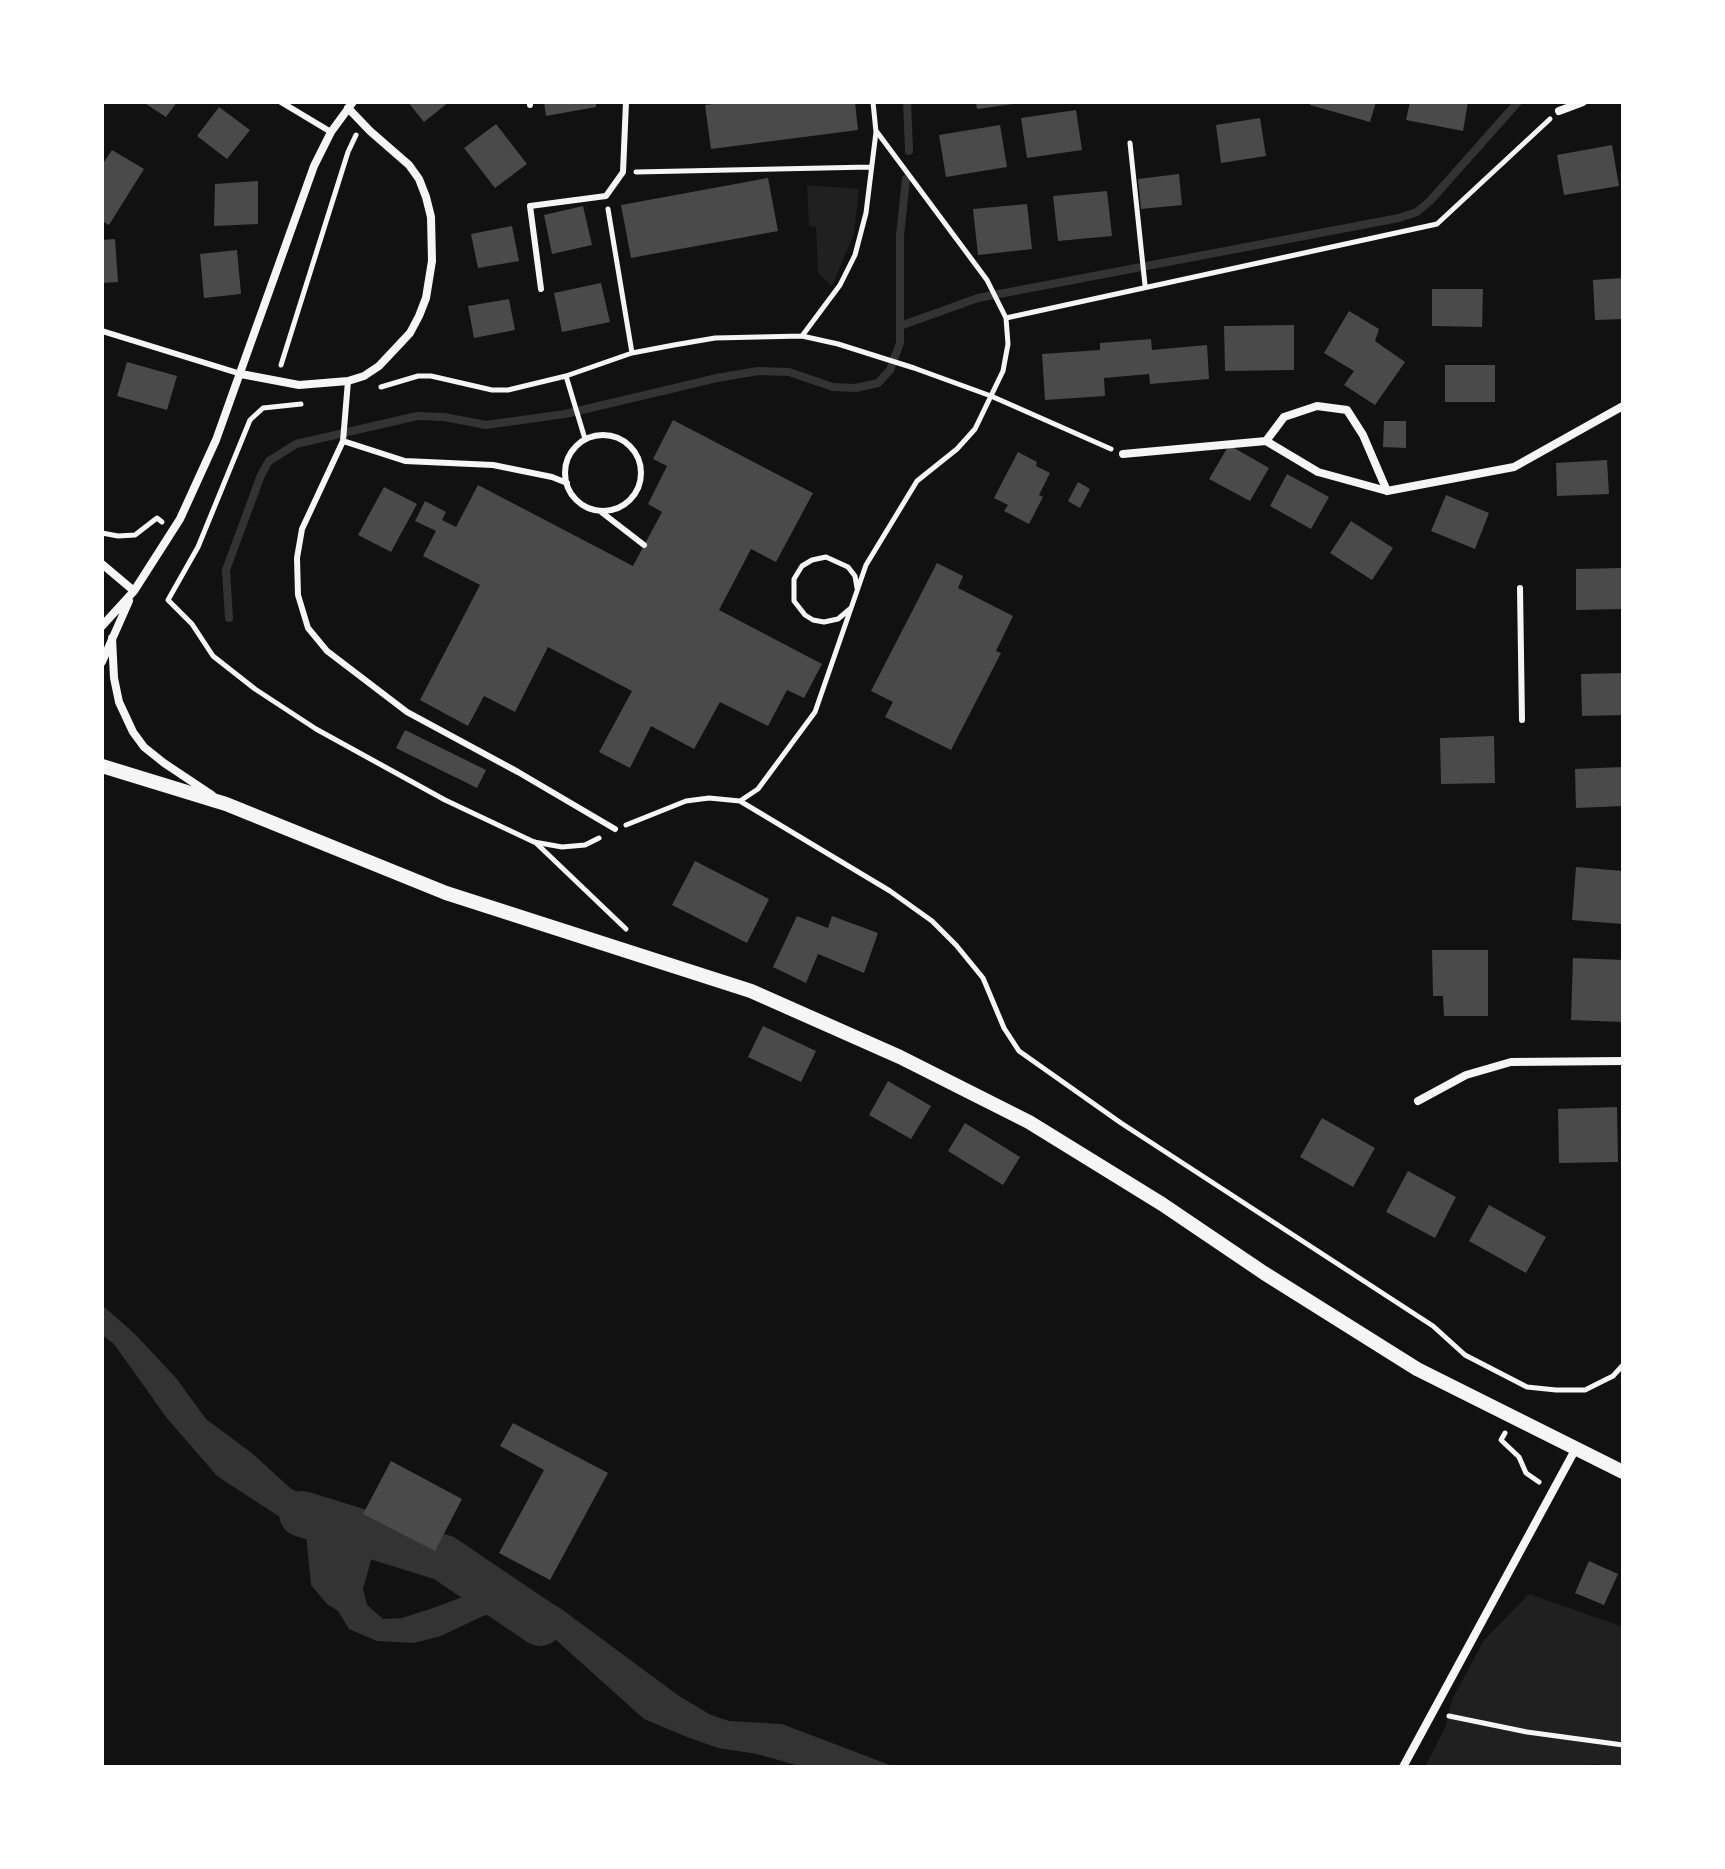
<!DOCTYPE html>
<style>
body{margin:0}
#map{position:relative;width:1725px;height:1869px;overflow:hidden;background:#111;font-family:"Source Sans 3",sans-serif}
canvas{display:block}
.frame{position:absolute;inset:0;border:104px solid #fff;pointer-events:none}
</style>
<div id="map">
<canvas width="1725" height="1869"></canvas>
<div class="frame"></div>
</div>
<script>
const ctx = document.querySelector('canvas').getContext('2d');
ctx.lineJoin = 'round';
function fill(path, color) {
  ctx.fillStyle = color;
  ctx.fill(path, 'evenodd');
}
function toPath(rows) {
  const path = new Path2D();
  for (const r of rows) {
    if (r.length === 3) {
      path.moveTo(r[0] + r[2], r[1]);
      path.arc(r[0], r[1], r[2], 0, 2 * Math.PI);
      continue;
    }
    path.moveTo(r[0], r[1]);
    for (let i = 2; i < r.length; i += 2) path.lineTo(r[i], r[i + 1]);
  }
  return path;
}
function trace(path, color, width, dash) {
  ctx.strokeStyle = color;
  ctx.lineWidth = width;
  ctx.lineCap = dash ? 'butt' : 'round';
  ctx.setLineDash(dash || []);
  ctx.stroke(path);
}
fill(toPath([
 [807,185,859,189,854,234,832,286,818,273,816,227,809,226],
 [1529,1594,1623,1627,1623,1767,1591,1764,1587,1767,1425,1767,1445,1728,1452,1700,1484,1640]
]), '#202020');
fill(toPath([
 [102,1305,135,1334,176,1378,206,1419,253,1454,289,1487,326,1511,350,1520,375,1546,363,1589,367,1605,383,1619,402,1618,433,1608,503,1582,530,1591,560,1608,679,1696,711,1715,729,1721,782,1724,895,1767,803,1767,757,1754,718,1748,687,1737,644,1719,556,1640,521,1615,502,1611,483,1616,441,1636,414,1643,377,1641,349,1629,338,1611,327,1604,311,1585,306,1534,217,1476,166,1417,114,1344,102,1335]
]), '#333');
trace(toPath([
 [907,102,909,151],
 [900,326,978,298,1399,218,1417,212,1430,201,1518,102],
 [229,618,226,570,261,475,269,461,296,444,417,416,444,417,486,425,565,414,717,378,758,371,789,372,833,387,856,388,878,383,890,370,900,343,900,236,906,179]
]), '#333', 8);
trace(toPath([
 [302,1514,444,1558,540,1623]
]), '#333', 46);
fill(toPath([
 [143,102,177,102,166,117],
 [408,102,449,102,424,122],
 [544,102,596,102,596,107,546,116],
 [726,102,855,102,858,130,711,149,705,105],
 [976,102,1012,102,1013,104,977,109],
 [1310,102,1376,102,1370,122,1310,105],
 [1410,102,1468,102,1463,131,1406,120],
 [219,107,250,130,227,159,197,136],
 [1076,110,1082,150,1027,158,1021,118],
 [1260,118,1266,156,1221,163,1216,125],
 [496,124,527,164,495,188,464,148],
 [1000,125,1007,167,946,177,939,135],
 [1612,145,1619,186,1564,195,1557,155],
 [112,150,144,169,109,225,102,221,102,165],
 [1179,174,1182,205,1141,209,1138,179],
 [768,178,778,231,631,258,621,205],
 [258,181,258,224,214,226,215,184],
 [1107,191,1112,236,1058,241,1053,196],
 [1027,204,1032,249,978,255,973,209],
 [583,206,592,245,552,254,544,215],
 [512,226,519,261,478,268,471,234],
 [115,239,118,282,102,283,102,240],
 [237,250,241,294,204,298,200,254],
 [1623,278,1623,319,1595,320,1593,280],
 [601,283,610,322,562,332,554,293],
 [1432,289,1483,289,1482,327,1432,326],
 [509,299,515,330,474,338,468,306],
 [1349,311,1379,329,1375,341,1405,362,1375,405,1344,385,1354,371,1324,353],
 [1294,325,1294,370,1225,371,1224,326],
 [1151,339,1152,350,1207,345,1209,379,1150,384,1149,374,1104,378,1105,396,1045,400,1042,354,1100,350,1100,343],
 [127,362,177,376,167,410,117,396],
 [1445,365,1495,365,1495,402,1445,402],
 [673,420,813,493,776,562,751,549,719,610,822,664,804,698,787,690,768,726,720,702,694,749,651,726,630,768,599,752,632,691,548,647,515,712,484,696,468,726,420,700,480,585,423,556,436,531,415,521,425,501,446,512,442,520,456,527,478,485,633,566,662,512,648,504,667,466,653,459],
 [1384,421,1406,421,1406,448,1383,447],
 [1229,445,1269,468,1250,501,1209,479],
 [1018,452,1037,462,1036,466,1050,473,1039,495,1043,497,1029,524,1004,511,1008,505,994,498],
 [1607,460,1609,494,1557,496,1556,463],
 [1287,474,1329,497,1311,529,1270,506],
 [1078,482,1090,489,1080,508,1068,501],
 [384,487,417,504,391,552,358,535],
 [1446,495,1489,513,1475,549,1431,531],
 [1351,521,1393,548,1372,580,1330,553],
 [937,563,963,576,958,588,1013,616,996,651,1001,653,951,750,885,717,893,702,871,691],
 [1623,568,1623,609,1576,610,1576,569],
 [1623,673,1623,715,1582,716,1581,674],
 [405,730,486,770,477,788,396,748],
 [1494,736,1495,783,1441,784,1440,738],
 [1623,767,1623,806,1576,808,1575,769],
 [695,861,769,899,747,943,672,905],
 [1576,867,1623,871,1623,924,1572,920],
 [797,916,828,928,832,916,878,933,864,973,818,954,806,983,773,967],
 [1432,950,1488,950,1488,1016,1444,1016,1443,996,1433,996],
 [1573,958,1623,960,1623,1022,1571,1020],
 [763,1026,816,1051,801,1082,748,1057],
 [888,1081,931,1106,911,1139,869,1115],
 [1617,1107,1618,1162,1559,1163,1558,1109],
 [1322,1118,1375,1148,1353,1187,1300,1157],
 [965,1123,1020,1157,1003,1185,948,1151],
 [1408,1171,1456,1197,1435,1238,1386,1212],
 [1489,1205,1546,1237,1526,1273,1469,1241],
 [513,1423,608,1473,550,1580,499,1553,544,1470,500,1446],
 [391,1461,462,1499,435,1551,363,1514],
 [1589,1561,1618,1574,1604,1605,1575,1593]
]), '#4a4a4a');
trace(toPath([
 [877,132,987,280,1006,318],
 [1130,143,1145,285],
 [636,172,870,167],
 [608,209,632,353],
 [802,336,840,285,855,255,866,213,876,132,873,102],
 [281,365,348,152,356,135],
 [566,376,585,439],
 [381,387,418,376,431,376,492,390,508,390,566,376,632,353,674,345,715,338,802,336,838,344,914,368,991,396,1111,449],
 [301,404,263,408,250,420,198,547,168,600,192,624,213,656,255,689,316,729,445,800,534,842,562,847,585,845,599,838],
 [102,533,118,536,135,535,157,518,162,522],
 [851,608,838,619,824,622,813,620,805,615,794,601,794,579,802,566,812,560,826,557,848,567,855,576,857,588],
 [740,801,758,789,815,712,866,565,917,481,957,449,975,429,1003,371,1008,344,1006,318,1437,224,1550,119],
 [626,825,686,801,709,798,740,801,890,891,932,921,956,945,983,978,1004,1028,1019,1051,1121,1123,1433,1326,1465,1355,1527,1387,1556,1390,1585,1390,1613,1376,1623,1365],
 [535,842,626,929],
 [1505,1433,1501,1440,1519,1457,1526,1473,1539,1482],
 [1449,1716,1527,1732,1623,1745]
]), '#f5f5f5', 5);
trace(toPath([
 [281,102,331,132],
 [530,102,530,105],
 [541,289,530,206,606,196,623,172,626,102],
 [102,331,241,374],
 [348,381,343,441,302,529,297,558,298,595,308,628,327,651,407,712,518,772,615,829],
 [603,473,38],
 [343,441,405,461,493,465,552,477,567,483],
 [600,511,644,545],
 [1520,588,1522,720]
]), '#f5f5f5', 6);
trace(toPath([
 [1559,111,1583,102],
 [241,374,299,385,348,381,364,376,379,366,410,333,419,316,426,298,432,261,431,217,426,197,419,179,409,165,370,131,348,108],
 [1266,441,1284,417,1317,406,1347,410,1363,435,1387,491],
 [1123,454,1266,441,1318,472,1387,491,1514,467,1623,406],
 [102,564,134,591],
 [102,626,134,591,180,519,216,440,314,166,331,132,353,102],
 [112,638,114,678,119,702,133,732,144,747,164,763,212,795],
 [102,662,129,601],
 [1418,1101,1466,1075,1511,1062,1623,1061],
 [1403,1767,1575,1450]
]), '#f5f5f5', 8);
trace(toPath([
 [102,766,226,804,446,893,751,991,900,1057,1029,1122,1162,1204,1264,1273,1417,1369,1623,1472]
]), '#f5f5f5', 14);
</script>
